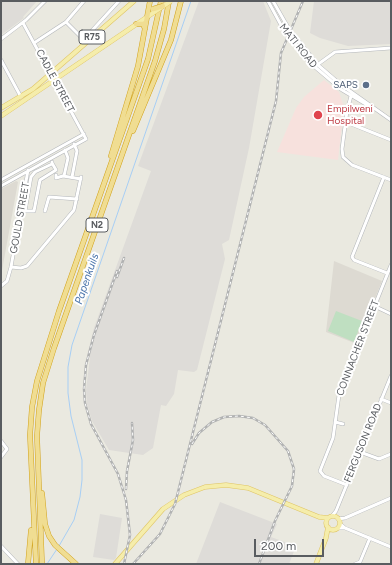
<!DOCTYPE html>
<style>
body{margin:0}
#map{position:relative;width:392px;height:565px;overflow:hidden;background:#eae9e0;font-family:Figtree,sans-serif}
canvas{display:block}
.frame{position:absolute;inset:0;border:2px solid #595c60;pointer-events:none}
.scale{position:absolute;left:254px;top:539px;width:70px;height:18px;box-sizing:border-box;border:2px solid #595c60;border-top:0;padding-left:5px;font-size:12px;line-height:14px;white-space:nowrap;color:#595c60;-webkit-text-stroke:3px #fff;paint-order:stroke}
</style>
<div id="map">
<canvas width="392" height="565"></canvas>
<div class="frame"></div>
<div class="scale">200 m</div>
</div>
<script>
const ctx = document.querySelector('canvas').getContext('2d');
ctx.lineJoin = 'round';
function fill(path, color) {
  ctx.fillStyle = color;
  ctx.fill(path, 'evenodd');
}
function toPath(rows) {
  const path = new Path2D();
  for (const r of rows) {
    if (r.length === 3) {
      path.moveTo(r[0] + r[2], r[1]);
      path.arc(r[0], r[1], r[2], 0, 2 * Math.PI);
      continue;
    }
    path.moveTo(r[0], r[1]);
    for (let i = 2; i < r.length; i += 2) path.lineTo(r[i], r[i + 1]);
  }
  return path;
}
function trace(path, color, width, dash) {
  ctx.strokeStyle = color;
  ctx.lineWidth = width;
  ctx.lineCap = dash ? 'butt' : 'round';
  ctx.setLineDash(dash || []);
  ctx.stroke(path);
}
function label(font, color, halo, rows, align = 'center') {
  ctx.font = font + ' Figtree,sans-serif';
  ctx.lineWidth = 4;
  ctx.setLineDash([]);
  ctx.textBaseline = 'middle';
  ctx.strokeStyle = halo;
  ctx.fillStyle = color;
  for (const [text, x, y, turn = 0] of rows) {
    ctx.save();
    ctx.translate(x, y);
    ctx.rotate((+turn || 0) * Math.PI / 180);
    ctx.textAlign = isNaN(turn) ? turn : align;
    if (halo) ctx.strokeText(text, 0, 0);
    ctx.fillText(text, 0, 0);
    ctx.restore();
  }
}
fill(toPath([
 [1,1,37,1,23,17,24,18,1,35],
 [199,1,263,1,271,21,249,148,229,240,222,244,225,259,197,370,194,372,178,370,174,394,166,406,161,405,153,448,143,455,109,450,92,421,87,404,86,390,90,357,87,356,94,328,151,171,138,166],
 [314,1,391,1,391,44,348,46,320,38,310,33],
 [220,502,277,524,271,537,296,546,289,564,196,564],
 [100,514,122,518,116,558,114,560,93,557]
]), '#dedcd8');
fill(toPath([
 [16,181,18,182,1,276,1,189],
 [334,261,382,281,357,344,326,332]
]), '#dddad2');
fill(toPath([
 [324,80,339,92,344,107,338,160,277,152,296,108,304,97]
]), '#f7e1dd');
fill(toPath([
 [336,311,362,321,354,342,328,331]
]), '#bfdfc1');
trace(toPath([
 [59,546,74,520,80,497,82,480,82,460,71,416,68,393,68,367,72,345,191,1],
 [47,564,57,549]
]), '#a7cef4', 1);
const minor = toPath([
 [268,1,281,25,309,62,342,90,374,109],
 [273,1,289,29,318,65,340,84,391,120],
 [66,22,80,36,87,36,119,1],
 [1,39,26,20,45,1],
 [34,43,66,22,84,1],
 [1,60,21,97],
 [317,65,335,52,391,48],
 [351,96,347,111,342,149,343,157,352,165,391,180],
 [346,122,391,140],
 [56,175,56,178,63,176,81,179],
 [64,176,68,158,65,150],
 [72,177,77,151,74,144],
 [384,177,352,257,354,260,387,273],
 [1,180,84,134],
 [1,186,86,139,23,23],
 [21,211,34,211,40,180,56,170,52,163],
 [25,211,31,177,35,172,52,164,52,162],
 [45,211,49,197,77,199],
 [11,267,21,268,27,266,74,210,81,177],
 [1,286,7,281,11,267,28,170],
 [374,306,391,314],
 [381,399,391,403],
 [335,422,343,424],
 [1,441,7,449,1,457],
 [360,452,379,459,391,454],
 [347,485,324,476,320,471,333,438,339,395,391,265],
 [332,516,336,511,391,376],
 [338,519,345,518,391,498],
 [340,524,345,528,391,547],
 [338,528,345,528],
 [1,546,18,564],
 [355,564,360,562,370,538]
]);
const major = toPath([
 [1,108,33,89,134,1],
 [1,116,153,13],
 [333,523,7],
 [115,564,163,509,184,495,205,487,226,485,248,488,319,517,328,518],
 [316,564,326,538,328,527]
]);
const highway = toPath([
 [136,24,143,24,145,29],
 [133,131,171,40,181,1],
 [111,156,138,66,150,1],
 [42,493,45,524,49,536,55,545,76,564],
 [28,564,31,530],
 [36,564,30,435,32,407,37,381,59,311,148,59,161,1],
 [42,564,37,436,39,410,43,383,54,348,155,61,164,29,169,1]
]);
trace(minor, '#b3b6ba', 4);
trace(major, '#dfc464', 5);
trace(highway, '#d1a21a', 5.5);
trace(minor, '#fff', 3);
trace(major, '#f5edab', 4);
trace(highway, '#f0dd92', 4.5);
const rail = toPath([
 [117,271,94,335,86,365,84,389,85,403,91,424,118,474,126,500,130,535,124,564],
 [117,277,124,258],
 [192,444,199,433,212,422,224,417,239,416,253,418,265,425,288,451,294,469,292,486,275,521,259,564],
 [126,489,127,471,133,440,132,423],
 [133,564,160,534,175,504,276,101,281,53,303,1]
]);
trace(rail, '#b1b2b2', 2.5);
trace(rail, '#fff', 1, [3]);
const majorBridge = toPath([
 [153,13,171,1]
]);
const highwayBridge = toPath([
 [153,9,163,6]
]);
trace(majorBridge, '#dfc464', 5, []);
trace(highwayBridge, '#d1a21a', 5.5, []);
trace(majorBridge, '#f5edab', 4);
trace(highwayBridge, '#f0dd92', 4.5);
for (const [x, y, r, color] of [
 [366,85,4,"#5c6f8a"],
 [318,115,5,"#e0444e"]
]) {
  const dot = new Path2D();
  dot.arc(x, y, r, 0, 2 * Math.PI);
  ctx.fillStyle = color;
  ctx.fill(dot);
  trace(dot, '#fff', 1.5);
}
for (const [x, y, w] of [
 [92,37,26],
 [97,225,22]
]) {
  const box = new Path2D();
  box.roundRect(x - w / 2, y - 7, w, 14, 3);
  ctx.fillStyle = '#fff';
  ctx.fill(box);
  trace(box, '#595c60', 1);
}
label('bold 9px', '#595c60', null, [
 ["R75",92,37],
 ["N2",97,225]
]);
label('10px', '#595c60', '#fff', [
 ["MATI ROAD",298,46,51],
 ["CADLE STREET",55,81,62],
 ["GOULD STREET",20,218,-80],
 ["CONNACHER STREET",358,348,-69],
 ["FERGUSON ROAD",363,443,-68]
]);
label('10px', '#4e5e75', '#fff', [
 ["SAPS",358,85]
], 'right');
label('10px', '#be3a42', '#fff', [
 ["Empilweni",327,109],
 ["Hospital",327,121]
], 'left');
label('italic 11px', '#4a74ab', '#fff', [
 ["Papenkuils",87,279,-71]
]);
</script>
